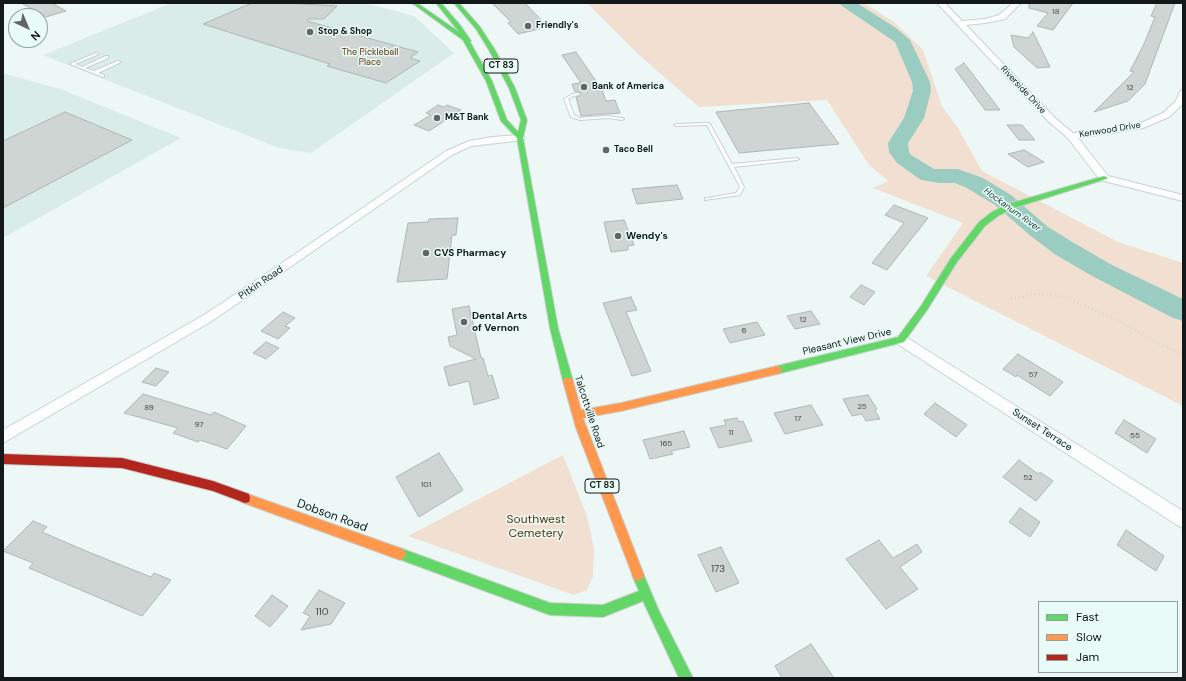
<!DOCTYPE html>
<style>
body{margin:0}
#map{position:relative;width:1186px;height:681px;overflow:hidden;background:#edf7f5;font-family:"DM Sans",sans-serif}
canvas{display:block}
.frame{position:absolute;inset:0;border:4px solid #131918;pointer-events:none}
.legend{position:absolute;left:1038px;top:601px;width:140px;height:72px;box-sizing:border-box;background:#e9fbf7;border:1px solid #93a19e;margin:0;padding:5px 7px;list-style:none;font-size:12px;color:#131918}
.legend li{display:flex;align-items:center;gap:8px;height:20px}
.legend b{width:20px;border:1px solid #93a19e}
.north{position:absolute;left:8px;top:8px;width:40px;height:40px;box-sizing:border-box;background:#e9fbf7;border:1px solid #93a19e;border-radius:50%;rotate:136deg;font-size:11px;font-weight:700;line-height:16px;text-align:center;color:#131918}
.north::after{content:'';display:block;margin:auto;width:14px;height:18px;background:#5f6765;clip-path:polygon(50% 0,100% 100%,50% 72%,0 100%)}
</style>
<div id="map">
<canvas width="1186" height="681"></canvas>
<div class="frame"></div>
<ul class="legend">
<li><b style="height:5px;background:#63d668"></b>Fast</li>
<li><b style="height:5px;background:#ff974d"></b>Slow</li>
<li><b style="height:5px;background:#b3261e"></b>Jam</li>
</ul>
<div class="north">N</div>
</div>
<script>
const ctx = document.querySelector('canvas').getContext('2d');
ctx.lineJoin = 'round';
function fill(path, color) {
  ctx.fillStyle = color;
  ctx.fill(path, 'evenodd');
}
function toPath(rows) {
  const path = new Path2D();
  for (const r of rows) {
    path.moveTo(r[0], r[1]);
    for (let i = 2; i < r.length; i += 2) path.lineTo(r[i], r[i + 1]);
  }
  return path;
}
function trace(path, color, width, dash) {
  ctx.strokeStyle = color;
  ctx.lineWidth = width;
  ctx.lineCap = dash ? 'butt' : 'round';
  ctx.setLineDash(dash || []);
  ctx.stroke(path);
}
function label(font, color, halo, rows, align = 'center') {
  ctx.font = font + ' "DM Sans",sans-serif';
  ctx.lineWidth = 3;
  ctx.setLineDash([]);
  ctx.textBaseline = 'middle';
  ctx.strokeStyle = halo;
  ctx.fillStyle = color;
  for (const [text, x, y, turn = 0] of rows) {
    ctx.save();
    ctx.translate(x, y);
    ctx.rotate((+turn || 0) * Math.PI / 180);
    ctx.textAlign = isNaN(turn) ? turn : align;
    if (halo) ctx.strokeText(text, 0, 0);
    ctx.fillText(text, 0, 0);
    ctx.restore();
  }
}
fill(toPath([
 [172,3,364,3,414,16,454,53,311,153,279,148,43,55],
 [3,73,60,89,181,138,3,238]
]), '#d9ece7');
fill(toPath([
 [587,3,864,3,895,23,923,50,942,106,959,130,982,171,1118,242,1183,263,1183,406,926,276,963,223,873,188,888,181,869,165,827,100,699,107,639,55],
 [563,455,587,516,594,549,593,576,587,590,574,595,408,536]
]), '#f1e0d1');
fill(toPath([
 [839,3,857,3,896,28,910,40,930,82,931,91,924,118,908,143,909,152,911,155,934,169,958,169,983,178,1011,195,1048,227,1074,243,1112,265,1183,299,1183,321,1173,318,1094,277,1056,255,1032,237,995,205,967,188,955,183,939,183,921,180,897,163,889,152,888,143,904,118,913,91,912,82,895,42,842,6,839,3]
]), '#9accc1');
const building = toPath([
 [21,3,52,3,66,11,46,17,21,3],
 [252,3,286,3,337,6,324,19,308,19,307,21,418,52,410,58,420,61,386,83,327,66,330,64,203,24,252,3],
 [492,3,525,3,548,27,518,34,508,23,511,22,492,3],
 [1029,3,1073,3,1053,30,1037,26,1048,13,1029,8,1029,3],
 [1157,3,1175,3,1145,84,1128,101,1094,112,1134,72,1130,71,1144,44,1155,17,1151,16,1157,3],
 [1033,32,1050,67,1037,68,1014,47,1011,35,1028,38,1033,32],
 [576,52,598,84,600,84,606,101,615,100,620,113,581,116,576,97,580,96,581,94,579,92,575,92,572,84,581,83,562,55,576,52],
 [964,63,1000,110,985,110,955,69,964,63],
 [809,103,839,144,739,153,716,112,809,103],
 [438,105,444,107,447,105,461,110,429,131,414,125,431,115,426,113,438,105],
 [65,112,132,140,3,208,3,141,65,112],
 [1007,125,1022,125,1035,140,1019,140,1007,125],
 [1024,150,1044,162,1028,167,1008,154,1024,150],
 [677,185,683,199,637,204,632,189,677,185],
 [894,205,928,218,887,270,872,263,904,223,885,215,894,205],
 [458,218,456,235,452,235,447,279,397,282,408,223,428,222,429,219,458,218],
 [624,220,634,245,628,246,628,250,611,252,604,222,624,220],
 [861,285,875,292,864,305,850,297,861,285],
 [631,297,637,310,626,312,651,371,632,376,603,303,631,297],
 [469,306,481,358,483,358,488,376,492,375,499,398,474,405,469,381,449,386,444,367,476,359,450,346,448,337,457,335,452,309,469,306],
 [811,311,820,324,795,329,787,316,811,311],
 [283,312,295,318,285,326,290,328,278,339,261,331,283,312],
 [757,322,765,335,730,343,723,329,757,322],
 [266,342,279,348,266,359,253,353,266,342],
 [1018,354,1063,382,1050,396,1017,375,1016,377,1003,369,1018,354],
 [156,368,169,372,156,386,142,382,156,368],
 [143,394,211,415,214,412,246,426,227,449,200,440,198,442,173,433,178,428,124,413,143,394],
 [868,395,877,409,875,411,880,419,866,421,862,414,852,416,843,399,868,395],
 [935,403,967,425,956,437,924,414,935,403],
 [811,405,823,425,785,434,774,413,811,405],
 [737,418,739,422,743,421,752,441,719,448,710,428,726,425,724,420,737,418],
 [1124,420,1156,439,1147,453,1115,433,1124,420],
 [684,431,690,447,671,451,673,454,650,459,643,440,684,431],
 [439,453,463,490,419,517,396,477,439,453],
 [1019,460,1038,474,1040,472,1053,481,1036,501,1003,477,1019,460],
 [1020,508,1040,522,1030,537,1009,522,1020,508],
 [33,521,47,527,42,532,86,551,151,577,154,573,171,580,142,616,29,568,33,563,3,551,33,521],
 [1126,530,1164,556,1156,571,1117,545,1126,530],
 [879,540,893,558,917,544,922,552,900,567,918,589,886,609,846,559,879,540],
 [721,547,739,583,716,592,698,555,721,547],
 [319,590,345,603,331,624,301,630,310,616,303,613,319,590],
 [272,595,288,606,270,627,255,616,272,595],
 [811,644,834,678,782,678,775,666,811,644]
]);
fill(building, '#ced5d3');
trace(building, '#afb7b5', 1);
const lane = toPath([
 [96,53,99,54,75,64,82,67,106,56,108,56,108,58,85,68,94,71,118,61,121,62,98,73,104,75,104,77,103,77,70,64,96,53],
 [578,93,580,94,579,95,574,96,568,99,574,115,580,118,608,116,622,118,624,119,622,120,608,118,580,120,571,117,564,99,572,94,578,93],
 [708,123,710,124,732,164,797,158,799,159,797,160,734,167,744,187,740,195,705,200,705,198,707,198,736,193,740,187,707,125,676,126,674,125,676,124,708,123]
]);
const street = toPath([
 [937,3,945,3,962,21,985,19,999,15,1013,3,1021,3,1005,19,985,23,966,25,1055,118,1073,133,1106,129,1141,123,1163,113,1176,101,1180,91,1183,90,1183,104,1169,117,1143,128,1078,138,1108,176,1183,195,1183,201,1100,180,1068,138,1049,122,937,3],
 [520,135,525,138,523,140,471,146,452,155,212,321,3,443,3,430,204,315,285,261,446,151,469,141,492,137,520,135],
 [901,335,906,337,1183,511,1183,528,1177,525,896,343,895,340,896,337,901,335]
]);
const fast = toPath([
 [412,3,417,3,459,32,436,3,441,3,460,25,471,41,470,42,492,81,507,120,518,132,521,120,509,88,489,50,476,29,454,3,459,3,480,27,495,50,515,88,527,120,523,138,558,328,573,381,571,384,565,384,563,381,550,328,517,138,501,121,486,81,463,40,412,3],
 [1104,176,1108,178,1106,179,1014,208,998,216,985,226,957,262,927,310,904,342,777,374,774,373,772,370,774,367,777,366,898,337,921,306,951,258,979,222,992,212,1008,204,1104,176],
 [400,548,550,603,603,605,639,591,632,575,634,571,638,569,642,571,659,611,693,678,679,678,643,601,603,617,550,615,396,558,394,554,396,550,400,548]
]);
const slow = toPath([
 [777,366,780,367,782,370,780,373,777,374,621,411,583,418,644,575,642,579,638,581,634,579,576,428,563,381,565,378,571,378,573,381,581,410,621,403,777,366],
 [245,493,400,548,404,550,406,554,404,558,400,560,241,502,240,498,241,494,245,493]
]);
const jam = toPath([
 [3,454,122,458,213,481,249,494,250,498,249,502,245,503,213,491,122,468,3,464,3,454]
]);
trace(lane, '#cad2d0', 2);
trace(street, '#cad2d0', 2);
trace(fast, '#cad2d0', 2);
trace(slow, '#cad2d0', 2);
trace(jam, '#cad2d0', 2);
trace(toPath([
 [1011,299,1037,294,1065,297,1117,320,1162,345,1183,354]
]), '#d4d7d7', 2.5, [1, 3]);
fill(lane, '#fcfefe');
fill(street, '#fcfefe');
fill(fast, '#63d668');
fill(slow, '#ff974d');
fill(jam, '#b3261e');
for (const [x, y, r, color] of [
 [528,26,4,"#5f6765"],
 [310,32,4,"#5f6765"],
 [584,87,4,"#5f6765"],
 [437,118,4,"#5f6765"],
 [606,150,4,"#5f6765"],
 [618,236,4,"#5f6765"],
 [426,253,4,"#5f6765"],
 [464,322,4,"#5f6765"]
]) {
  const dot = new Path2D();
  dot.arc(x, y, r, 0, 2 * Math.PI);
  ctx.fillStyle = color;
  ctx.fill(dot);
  trace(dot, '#e9fbf7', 1.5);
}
label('8px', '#424847', null, [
 ["18",1056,12],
 ["12",1130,88],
 ["12",803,320],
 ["6",744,331],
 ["57",1033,375],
 ["25",862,407],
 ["89",149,408],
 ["17",798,419],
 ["97",199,425],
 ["11",731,433],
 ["55",1135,436],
 ["165",666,444],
 ["52",1028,478],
 ["101",426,485]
]);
label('bold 9px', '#131918', '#e9fbf7', [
 ["Friendly's",536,26],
 ["Stop & Shop",318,32],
 ["Bank of America",592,87],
 ["M&T Bank",445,118],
 ["Taco Bell",614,150]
], 'left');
label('9px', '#5d3108', '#e9fbf7', [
 ["The Pickleball",370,53],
 ["Place",370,63]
]);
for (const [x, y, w] of [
 [501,66,34],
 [602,486,34]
]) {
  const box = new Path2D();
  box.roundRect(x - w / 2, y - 7, w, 14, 3);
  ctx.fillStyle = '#e9fbf7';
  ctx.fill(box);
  trace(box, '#131918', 1);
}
label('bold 9px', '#131918', null, [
 ["CT 83",501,66],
 ["CT 83",602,486]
]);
label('9px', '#131918', '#e9fbf7', [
 ["Riverside Drive",1023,90,47],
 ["Kenwood Drive",1110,130,-9]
]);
label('italic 9px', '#0f302a', '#e9fbf7', [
 ["Hockanum River",1012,210,36]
]);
label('bold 10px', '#131918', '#e9fbf7', [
 ["Wendy's",626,236],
 ["CVS Pharmacy",434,253],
 ["Dental Arts",472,316],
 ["of Vernon",472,328]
], 'left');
label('10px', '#131918', '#e9fbf7', [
 ["Pitkin Road",261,283,-34],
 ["Pleasant View Drive",847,342,-13],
 ["Talcottville Road",589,412,72],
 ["Sunset Terrace",1042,430,33]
]);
label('10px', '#424847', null, [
 ["173",718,569],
 ["110",322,612]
]);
label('12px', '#131918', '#e9fbf7', [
 ["Dobson Road",332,516,20]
]);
label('12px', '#5d3108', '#e9fbf7', [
 ["Southwest",536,520],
 ["Cemetery",536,534]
]);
</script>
